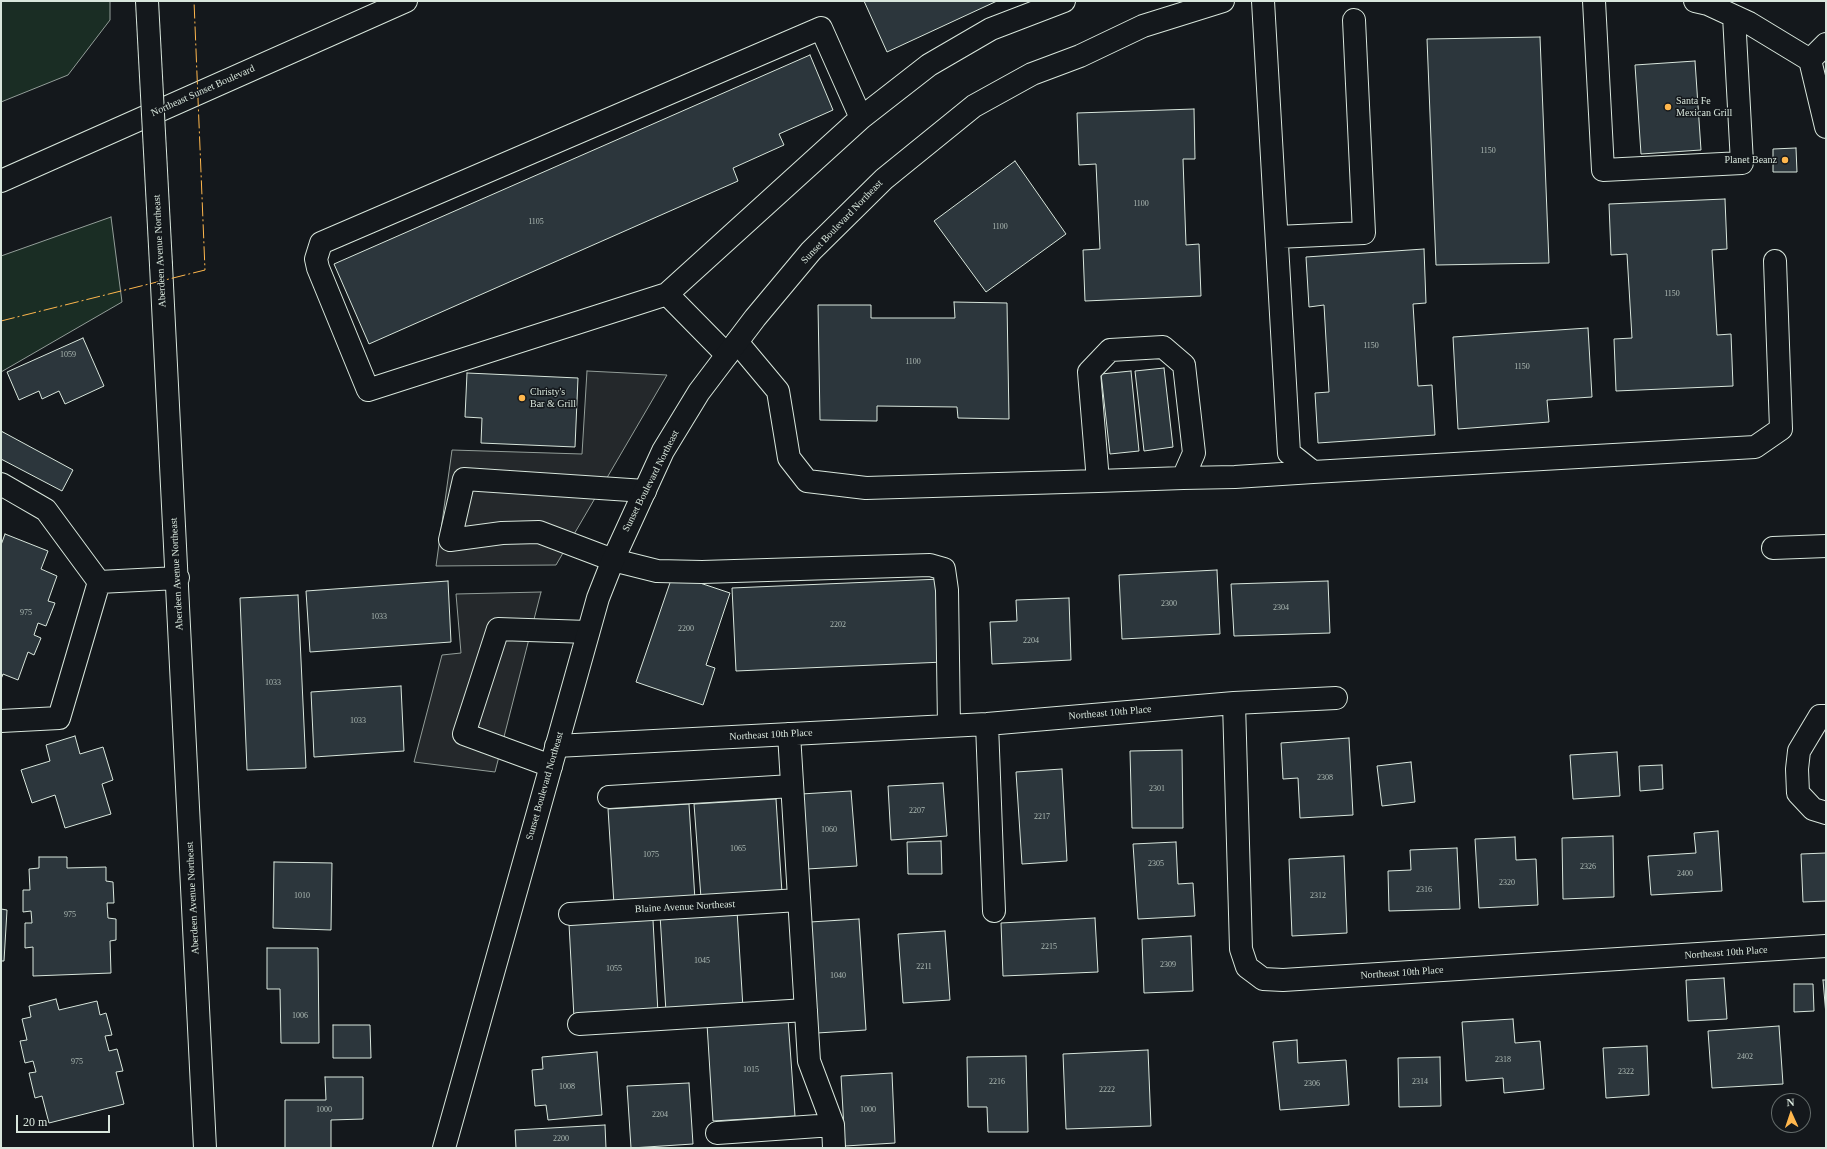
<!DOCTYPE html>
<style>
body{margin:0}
#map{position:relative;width:1827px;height:1149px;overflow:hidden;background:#14181c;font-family:"Times New Roman",serif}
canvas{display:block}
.frame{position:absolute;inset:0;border:2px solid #d8e6dc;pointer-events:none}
.north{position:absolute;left:1771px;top:1093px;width:40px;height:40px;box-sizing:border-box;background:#14181c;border:1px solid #626a69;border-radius:50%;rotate:357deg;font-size:11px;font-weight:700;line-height:16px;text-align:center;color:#d8e6dc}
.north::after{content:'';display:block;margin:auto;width:14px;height:18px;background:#ffb74d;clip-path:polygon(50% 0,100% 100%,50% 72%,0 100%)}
.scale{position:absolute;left:16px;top:1115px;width:94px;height:18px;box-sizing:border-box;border:2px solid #d8e6dc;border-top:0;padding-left:5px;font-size:12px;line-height:14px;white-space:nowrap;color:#d8e6dc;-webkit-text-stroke:3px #14181c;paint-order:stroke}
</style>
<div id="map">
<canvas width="1827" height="1149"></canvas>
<div class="frame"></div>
<div class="north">N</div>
<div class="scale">20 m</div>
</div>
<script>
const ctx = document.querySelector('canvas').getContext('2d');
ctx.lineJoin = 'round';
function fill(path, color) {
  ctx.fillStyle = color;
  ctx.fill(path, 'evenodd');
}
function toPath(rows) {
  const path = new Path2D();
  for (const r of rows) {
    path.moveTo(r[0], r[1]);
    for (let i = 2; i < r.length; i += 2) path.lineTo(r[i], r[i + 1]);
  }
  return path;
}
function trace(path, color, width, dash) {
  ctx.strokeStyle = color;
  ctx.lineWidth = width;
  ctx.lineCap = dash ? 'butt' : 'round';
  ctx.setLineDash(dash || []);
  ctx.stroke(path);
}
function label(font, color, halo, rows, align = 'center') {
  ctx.font = font + ' "Times New Roman",serif';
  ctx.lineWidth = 3;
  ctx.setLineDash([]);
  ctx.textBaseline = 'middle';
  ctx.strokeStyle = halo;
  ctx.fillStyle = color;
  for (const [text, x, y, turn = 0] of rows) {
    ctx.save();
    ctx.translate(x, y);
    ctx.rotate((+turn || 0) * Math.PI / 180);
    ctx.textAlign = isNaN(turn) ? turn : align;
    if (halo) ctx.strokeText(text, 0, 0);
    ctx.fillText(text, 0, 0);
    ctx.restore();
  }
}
const green = toPath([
 [1,1,110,1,110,20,68,75,1,102,1,1],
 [111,217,122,302,1,372,1,256,111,217]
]);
fill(green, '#1a2d24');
trace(green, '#939e99', 1);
const parking = toPath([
 [587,371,667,375,556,565,436,566,452,450,582,454,587,371],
 [541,592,495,772,414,762,442,655,461,653,456,594,541,592]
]);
fill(parking, '#24282b');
trace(parking, '#939e99', 1);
const building = toPath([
 [864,1,997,1,887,52,864,1],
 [1540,37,1549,263,1436,265,1427,39,1540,37],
 [810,55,833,110,779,134,784,145,733,168,738,181,369,344,334,264,810,55],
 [1695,61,1701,150,1641,154,1635,65,1695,61],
 [1194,109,1195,159,1183,159,1186,245,1199,244,1201,296,1085,301,1083,250,1100,249,1096,164,1079,165,1077,113,1194,109],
 [1796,148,1797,172,1773,172,1773,149,1796,148],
 [1015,161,1066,234,986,292,934,221,1015,161],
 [1725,199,1727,249,1712,250,1717,335,1731,334,1733,386,1616,391,1614,339,1632,338,1627,254,1611,255,1609,204,1725,199],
 [1424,249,1426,303,1413,304,1418,386,1432,385,1435,435,1318,443,1315,393,1329,392,1324,305,1309,307,1306,257,1424,249],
 [954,302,1007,303,1009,419,958,418,957,407,877,406,877,421,820,420,818,305,871,305,871,318,955,318,954,302],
 [1588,328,1592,397,1547,400,1549,422,1458,429,1453,337,1588,328],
 [83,338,104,386,65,404,59,391,42,399,39,391,19,400,7,372,83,338],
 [1164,368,1173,447,1144,451,1135,371,1164,368],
 [1131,371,1139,451,1110,454,1101,374,1131,371],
 [467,373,578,378,575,447,481,443,482,418,465,417,467,373],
 [1,431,73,470,62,491,1,459,1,431],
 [5,534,48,551,41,569,57,576,48,601,55,603,46,626,38,623,34,635,41,638,34,655,28,652,18,680,3,674,1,679,1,545,5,534],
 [1217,570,1220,634,1122,639,1119,575,1217,570],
 [673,574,730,593,706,665,715,668,703,705,636,682,673,574],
 [941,579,944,662,736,671,732,588,941,579],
 [448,581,451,642,310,652,306,591,448,581],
 [1328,581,1330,633,1234,636,1231,584,1328,581],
 [298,595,306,768,247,770,240,598,298,595],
 [1069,598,1071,660,992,664,990,622,1017,621,1016,600,1069,598],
 [401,686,404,751,314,757,311,692,401,686],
 [75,736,80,754,103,747,113,780,102,784,111,814,65,828,55,795,32,803,21,770,50,761,46,745,75,736],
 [1349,738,1353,815,1300,818,1298,778,1283,779,1281,743,1349,738],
 [1182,750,1183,828,1132,828,1130,751,1182,750],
 [1617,752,1620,796,1573,799,1570,755,1617,752],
 [1411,762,1415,802,1382,806,1377,766,1411,762],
 [1662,765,1663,789,1640,791,1639,766,1662,765],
 [1062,769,1067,861,1022,864,1016,772,1062,769],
 [943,783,947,836,891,840,888,786,943,783],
 [851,791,857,866,807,869,801,794,851,791],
 [776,799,782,893,701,898,694,804,776,799],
 [689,804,695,900,614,905,608,809,689,804],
 [1718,831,1722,891,1651,895,1648,856,1696,853,1694,833,1718,831],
 [1613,836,1614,897,1563,899,1562,838,1613,836],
 [1515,837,1516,860,1536,859,1538,905,1479,908,1475,839,1515,837],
 [941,841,942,874,908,874,907,842,941,841],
 [1176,842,1178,884,1193,883,1195,916,1138,919,1133,844,1176,842],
 [1457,848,1460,909,1389,911,1388,871,1411,870,1410,850,1457,848],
 [1826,853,1826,901,1803,902,1801,854,1826,853],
 [1344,856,1347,933,1292,936,1289,859,1344,856],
 [39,857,67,857,67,868,106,867,106,881,113,882,114,903,107,903,108,918,116,919,116,940,110,941,111,973,33,976,33,947,25,948,25,923,32,923,31,911,23,912,23,890,30,890,29,869,39,868,39,857],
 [274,862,332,863,331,930,273,928,274,862],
 [1,909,7,910,4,961,1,961,1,909],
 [737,910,743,1008,666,1012,660,915,737,910],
 [1095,918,1098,972,1003,976,1001,923,1095,918],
 [859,919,866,1030,817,1033,810,922,859,919],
 [653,920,658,1013,574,1018,569,924,653,920],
 [945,931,950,1000,903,1003,898,934,945,931],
 [1191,936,1193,991,1144,993,1142,939,1191,936],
 [267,948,318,948,319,1043,281,1043,280,989,267,989,267,948],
 [1724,978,1727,1019,1688,1021,1686,980,1724,978],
 [1823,980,1826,980,1826,1015,1823,980],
 [1794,984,1813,984,1814,1011,1794,1012,1794,984],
 [56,999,59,1010,97,1001,100,1015,106,1013,112,1035,105,1036,109,1051,117,1049,123,1071,116,1072,124,1104,49,1123,42,1096,35,1098,29,1073,36,1072,33,1061,25,1063,20,1041,27,1040,22,1019,31,1017,29,1006,56,999],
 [788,1019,795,1116,713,1121,707,1024,788,1019],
 [1513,1019,1515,1043,1540,1041,1544,1089,1504,1093,1503,1078,1466,1081,1462,1022,1513,1019],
 [333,1025,370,1025,371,1058,333,1058,333,1025],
 [1779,1026,1783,1084,1712,1088,1708,1031,1779,1026],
 [1297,1040,1298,1063,1346,1060,1349,1105,1280,1110,1273,1042,1297,1040],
 [1647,1046,1649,1095,1606,1098,1603,1048,1647,1046],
 [1148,1050,1151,1126,1066,1129,1063,1054,1148,1050],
 [597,1052,602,1115,548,1120,546,1105,535,1106,532,1070,543,1069,542,1057,597,1052],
 [1026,1056,1028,1132,988,1132,987,1107,968,1107,967,1057,1026,1056],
 [1440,1057,1441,1106,1399,1107,1398,1058,1440,1057],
 [892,1073,895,1143,845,1146,841,1076,892,1073],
 [325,1077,363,1077,363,1119,331,1120,331,1148,285,1148,285,1100,326,1100,325,1077],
 [689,1083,693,1144,631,1148,627,1086,689,1083],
 [605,1125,606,1148,516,1148,515,1130,605,1125]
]);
fill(building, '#2c363c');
trace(building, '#d8e6dc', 1);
const minor = toPath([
 [1263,1,1289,453,1313,472,1755,447,1781,429,1775,261],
 [1594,1,1603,170,1742,163,1734,16],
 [1695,1,1708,4,1749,23,1810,60,1826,44],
 [1810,60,1826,127],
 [1277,237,1364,233,1354,20],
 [161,265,205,1148],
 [667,294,861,118,929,65,991,29,1064,1],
 [737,342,778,391,789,458,807,481,866,488,1098,481,1183,478,1194,453,1184,365,1163,347,1110,350,1089,372,1098,481],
 [727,355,667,294,368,390,318,268,316,259,321,243,821,28,861,118],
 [1183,478,1235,477,1313,472],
 [1,484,46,510,99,582,178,578],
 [645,491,464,479,450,540,502,533,539,532,613,560,657,571,702,572,930,565,944,569,947,590,949,726],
 [1773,548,1826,546],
 [1234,703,1336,698],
 [1826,716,1820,716,1799,751,1797,769,1798,793,1813,809,1826,813],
 [1,721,59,718,99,582],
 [987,724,994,911],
 [789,734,809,1061,833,1125],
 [556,746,987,724,1234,703,1241,949,1247,967,1263,979,1283,980,1826,946],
 [551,766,464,734,498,629,588,632],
 [609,797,792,786],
 [570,914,799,900],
 [579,1024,806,1010],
 [717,1133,833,1125,834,1148]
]);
const major = toPath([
 [1,181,406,1],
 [444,1148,598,598,613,560,663,451,699,392,755,318,811,251,884,179,974,106,1032,74,1080,56,1143,26,1223,1]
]);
trace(minor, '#d8e6dc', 24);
trace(major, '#d8e6dc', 24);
trace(minor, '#14181c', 22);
trace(major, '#14181c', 22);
const minorBridge = toPath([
 [147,1,161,265]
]);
trace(minorBridge, '#d8e6dc', 24, []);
trace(minorBridge, '#14181c', 22);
trace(toPath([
 [1,321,205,270,194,1]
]), '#ffb74d', 1, [14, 3, 2, 3]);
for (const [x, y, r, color] of [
 [1668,107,4,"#ffb74d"],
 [1785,160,4,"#ffb74d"],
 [522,398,4,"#ffb74d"]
]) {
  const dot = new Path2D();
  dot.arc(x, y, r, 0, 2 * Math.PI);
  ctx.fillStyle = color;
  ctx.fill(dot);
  trace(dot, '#14181c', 1.5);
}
label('8px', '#adbab4', null, [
 ["1150",1488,151],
 ["1100",1141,204],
 ["1105",536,222],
 ["1100",1000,227],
 ["1150",1672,294],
 ["1150",1371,346],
 ["1059",68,355],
 ["1100",913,362],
 ["1150",1522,367],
 ["2300",1169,604],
 ["2304",1281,608],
 ["975",26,613],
 ["1033",379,617],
 ["2202",838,625],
 ["2200",686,629],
 ["2204",1031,641],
 ["1033",273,683],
 ["1033",358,721],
 ["2308",1325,778],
 ["2301",1157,789],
 ["2207",917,811],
 ["2217",1042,817],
 ["1060",829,830],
 ["1065",738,849],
 ["1075",651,855],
 ["2305",1156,864],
 ["2326",1588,867],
 ["2400",1685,874],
 ["2320",1507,883],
 ["2316",1424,890],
 ["1010",302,896],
 ["2312",1318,896],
 ["975",70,915],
 ["2215",1049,947],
 ["1045",702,961],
 ["2309",1168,965],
 ["2211",924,967],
 ["1055",614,969],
 ["1040",838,976],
 ["1006",300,1016],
 ["2402",1745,1057],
 ["2318",1503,1060],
 ["975",77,1062],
 ["1015",751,1070],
 ["2322",1626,1072],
 ["2216",997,1082],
 ["2314",1420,1082],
 ["2306",1312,1084],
 ["1008",567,1087],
 ["2222",1107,1090],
 ["1000",324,1110],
 ["1000",868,1110],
 ["2204",660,1115],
 ["2200",561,1139]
]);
label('10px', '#d8e6dc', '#14181c', [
 ["Northeast Sunset Boulevard",203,91,-24],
 ["Sunset Boulevard Northeast",842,222,-46],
 ["Aberdeen Avenue Northeast",160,251,-93],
 ["Sunset Boulevard Northeast",651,481,-63],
 ["Aberdeen Avenue Northeast",177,574,-93],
 ["Northeast 10th Place",1110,713,-5],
 ["Northeast 10th Place",771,735,-3],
 ["Sunset Boulevard Northeast",545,786,-74],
 ["Aberdeen Avenue Northeast",193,898,-93],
 ["Blaine Avenue Northeast",685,907,-3],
 ["Northeast 10th Place",1726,953,-4],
 ["Northeast 10th Place",1402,973,-4]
]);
label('10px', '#d8e6dc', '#14181c', [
 ["Santa Fe",1676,101],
 ["Mexican Grill",1676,113],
 ["Planet Beanz",1777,160,"right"],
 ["Christy's",530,392],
 ["Bar & Grill",530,404]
], 'left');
</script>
